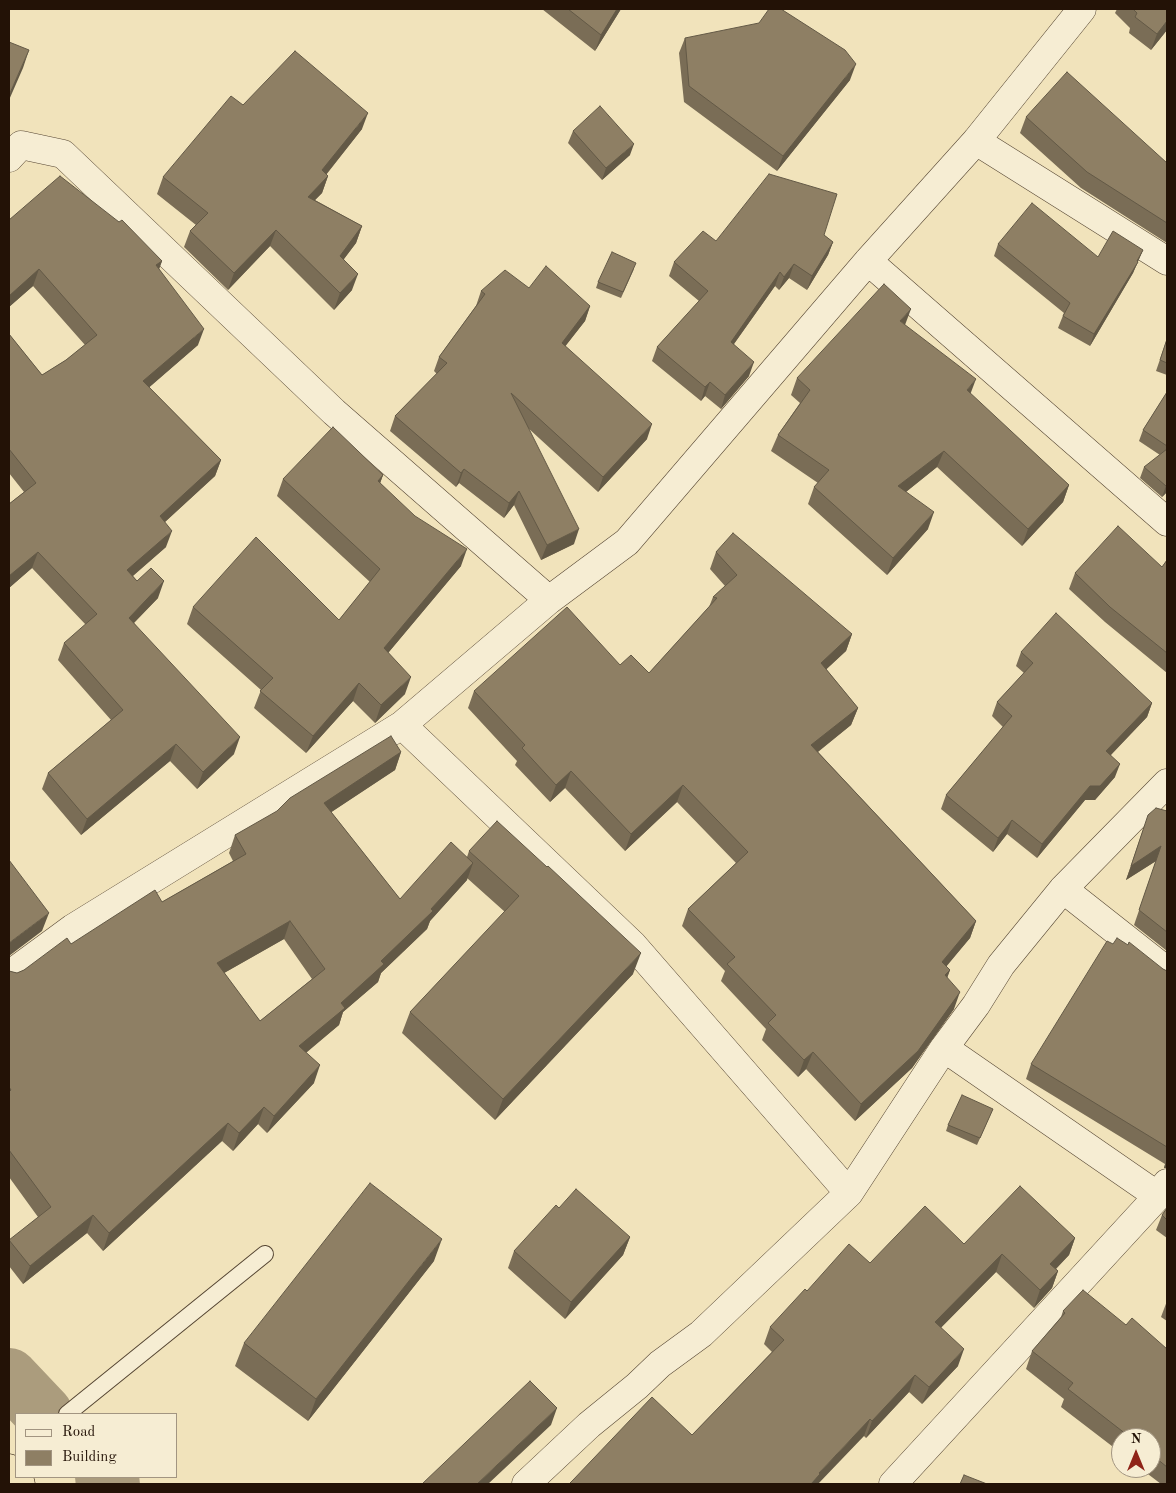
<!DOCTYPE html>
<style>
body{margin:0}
#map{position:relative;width:1176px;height:1493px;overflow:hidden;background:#f1e3bb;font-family:"Old Standard TT",serif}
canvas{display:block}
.frame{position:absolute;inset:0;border:10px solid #231206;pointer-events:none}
.legend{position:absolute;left:15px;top:1413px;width:162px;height:65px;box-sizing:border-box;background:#f6edd3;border:1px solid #a29581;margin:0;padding:6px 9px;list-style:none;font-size:15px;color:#231206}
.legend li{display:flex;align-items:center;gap:10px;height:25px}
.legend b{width:25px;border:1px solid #a29581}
.north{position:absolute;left:1111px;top:1428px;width:50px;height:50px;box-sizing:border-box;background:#f6edd3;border:1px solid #a29581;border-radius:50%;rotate:0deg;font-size:14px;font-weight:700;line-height:20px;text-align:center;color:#231206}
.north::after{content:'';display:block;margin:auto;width:18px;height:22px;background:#8f2418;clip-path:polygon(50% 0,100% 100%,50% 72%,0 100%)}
</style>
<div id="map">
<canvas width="1176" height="1493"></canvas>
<div class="frame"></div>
<ul class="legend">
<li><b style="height:6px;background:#f6edd3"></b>Road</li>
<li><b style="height:14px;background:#8e7f64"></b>Building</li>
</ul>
<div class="north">N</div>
</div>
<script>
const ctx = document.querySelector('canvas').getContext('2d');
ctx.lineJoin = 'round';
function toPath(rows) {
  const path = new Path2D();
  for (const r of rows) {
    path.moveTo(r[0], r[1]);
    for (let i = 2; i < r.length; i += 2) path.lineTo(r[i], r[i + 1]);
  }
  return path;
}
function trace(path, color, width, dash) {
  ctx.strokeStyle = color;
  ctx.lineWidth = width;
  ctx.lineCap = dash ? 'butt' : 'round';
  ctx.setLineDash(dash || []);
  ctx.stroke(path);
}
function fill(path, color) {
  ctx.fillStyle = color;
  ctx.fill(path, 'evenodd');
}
trace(toPath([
 [9,1377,44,1414],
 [104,1477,111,1484]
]), '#ab9c7d', 58);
const lane = toPath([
 [67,1414,265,1254]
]);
const street = toPath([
 [976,141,1167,261],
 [9,158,21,145,63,154,334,412,549,600],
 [868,261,1167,522],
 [402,725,633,945,849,1193],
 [1063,889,1167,971],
 [9,975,73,928,402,725,549,600,627,542,868,261,976,141,1082,9],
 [944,1048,1158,1196],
 [526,1484,589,1425,637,1386,660,1364,701,1334,849,1193,944,1048,976,1005,1001,965,1063,889,1167,783],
 [893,1484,1158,1196,1167,1183]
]);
const highway = toPath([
 [9,1468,21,1484]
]);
trace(lane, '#564633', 18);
trace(street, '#564633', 29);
trace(highway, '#231206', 29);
trace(lane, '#f6edd3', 16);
trace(street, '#f6edd3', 28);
trace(highway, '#f1e3bb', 28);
fill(toPath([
 [542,9,621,9,595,51],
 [1117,9,1167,9,1167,30,1151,50,1129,33,1130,28,1115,13],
 [685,38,850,80,777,171,684,102,679,53],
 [243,105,362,129,326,175,328,176,322,193,315,200,362,226,356,243,344,259,352,290,334,310,270,246,228,290,184,247,190,231,196,225,157,194,163,177],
 [1026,117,1167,163,1167,243,1081,188,1020,133],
 [573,131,630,155,602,180,568,143],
 [9,220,162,261,159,269,198,345,149,387,221,460,215,476,165,522,166,547,133,576,137,581,158,598,134,623,234,754,197,789,170,761,81,835,42,789,48,773,111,720,58,660,64,643,86,625,32,568,9,588,9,504,24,492,9,473,9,334,42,375,66,360,85,345,33,286,9,307],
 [824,235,833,242,828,255,807,290,789,278,779,290,775,286,734,344,749,376,721,409,705,396,701,401,652,361,657,347,699,301,669,276,674,262,716,241],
 [998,244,1098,257,1143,250,1133,273,1090,346,1058,328,1064,313,994,256],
 [634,269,621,298,596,288,598,282],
 [529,288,590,306,585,321,565,346,647,439,598,492,528,428,574,544,541,560,514,505,504,518,459,483,456,487,390,431,395,416,437,374,434,371,439,357,476,306,481,291],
 [905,325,970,394,1069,485,1063,502,1022,546,937,467,906,492,928,529,887,575,808,504,814,487,818,483,771,451,778,435,800,403,791,395,797,378],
 [1167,339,1167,375,1156,371],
 [1167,392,1167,492,1162,497,1140,478,1144,467,1160,455,1139,441,1143,430],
 [383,475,380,483,461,566,388,653,405,694,375,723,353,701,306,753,254,708,261,690,187,624,193,607,339,620,370,582,277,496,283,479],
 [716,552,852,634,846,651,826,669,858,708,851,725,818,752,976,921,970,938,946,966,950,970,947,977,954,1009,912,1068,855,1121,806,1069,798,1077,762,1040,766,1029,721,981,725,971,682,926,688,909,736,863,677,802,625,851,565,788,550,802,515,765,517,761,468,708,474,691,620,665,649,673,709,607,713,597,725,586,710,569],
 [1167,560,1167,673,1105,622,1069,589,1075,573,1162,567],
 [1021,652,1152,703,1147,717,1111,755,1115,777,1095,800,1085,800,1037,858,1007,834,993,852,941,809,946,795,1003,727,992,716,997,702,1024,673,1016,666],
 [401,752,395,770,331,812,400,899,467,857,469,851,633,974,495,1120,402,1033,410,1012,505,912,467,878,467,880,430,921,427,929,381,973,378,982,343,1012,339,1025,306,1052,314,1083,267,1133,258,1124,233,1151,222,1141,103,1251,87,1233,23,1284,9,1266,9,1241,38,1217,9,1177,9,971,17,973,24,970,71,944,162,902,233,861,229,853,235,835],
 [284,939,312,979,260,1021,224,973],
 [1167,811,1167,951,1134,925,1156,861,1126,880,1143,830],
 [1163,969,1167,971,1167,1168,1164,1168,1165,1164,1026,1079,1031,1064],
 [993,1109,977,1145,946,1131,948,1125],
 [559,1208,630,1237,623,1255,565,1319,508,1268,514,1251],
 [1167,1208,1167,1238,1156,1230,1162,1215],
 [1075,1238,1069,1255,1056,1269,1058,1271,1052,1288,1034,1308,996,1272,941,1327,958,1366,922,1404,909,1392,866,1438,864,1436,692,1435,772,1352,764,1344,770,1327,807,1291,870,1263,964,1244],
 [434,1261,308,1421,235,1366,244,1343],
 [1167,1301,1167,1321,1161,1317],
 [1063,1311,1126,1325,1167,1349,1167,1484,1161,1484,1140,1468,1151,1468,1151,1438,1121,1438,1121,1453,1061,1407,1064,1399,1026,1369,1032,1351,1061,1317]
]), '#7a6d56');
fill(toPath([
 [617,9,621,9,595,51,601,35],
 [1167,21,1167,30,1151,50,1157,34],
 [29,50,23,68,9,100,10,93],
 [856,64,850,80,777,171,783,156],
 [368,113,362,129,316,187,322,170],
 [634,144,630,155,602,180,606,168],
 [328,176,322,193,302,213,308,197],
 [362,226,356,243,334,272,340,256],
 [276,230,270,246,228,290,234,273],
 [833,242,828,255,807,290,812,276],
 [1143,250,1133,273,1090,346,1094,334],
 [162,261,156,277,156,265],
 [794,264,789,278,779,290,784,277],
 [39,269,33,286,9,307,9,296],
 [780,272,775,286,726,355,731,342],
 [358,274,352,290,334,310,340,293],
 [590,306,585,321,557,357,562,343],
 [911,309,905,325,900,321],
 [204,329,198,345,137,398,143,381],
 [754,362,749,376,721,409,725,395],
 [976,379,970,395,967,390],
 [710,382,705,396,701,401,705,387],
 [652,424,647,439,598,492,603,477],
 [944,451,937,467,892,503,898,486],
 [221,460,215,476,154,532,160,516],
 [464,469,459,483,456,487,461,473],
 [383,475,377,492,378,481],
 [1167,484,1167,492,1162,497,1166,486],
 [1069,485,1063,502,1022,546,1028,529],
 [519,491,514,505,504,518,509,503],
 [934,512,928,529,887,575,893,558],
 [579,529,574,544,541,560,547,545],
 [172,531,166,547,121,586,127,570],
 [467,549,461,566,378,665,384,648],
 [38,552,32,568,9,588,9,576],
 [164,581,158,598,123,634,129,618],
 [852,634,846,651,815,680,821,663],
 [411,677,405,694,375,723,381,705],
 [359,683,353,701,306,753,313,736],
 [1152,703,1147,717,1101,765,1106,751],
 [858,708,851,725,805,762,811,745],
 [240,737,234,754,197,789,203,772],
 [176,744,170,761,81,835,87,819],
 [401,752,395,770,318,821,324,803],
 [1120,764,1115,777,1095,800,1085,800,1037,858,1042,844,1090,786],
 [571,771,565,788,550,802,556,785],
 [683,785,677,802,625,851,631,834],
 [1012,820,1007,834,993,852,998,838],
 [1161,846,1156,861,1126,880,1131,866],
 [473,863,467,880,430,921,427,929,381,973,378,982,343,1012,339,1025,293,1064,299,1046,431,909],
 [49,913,42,931,9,956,9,943],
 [290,921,284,939,210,981,217,963],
 [976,921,970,938,936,979,942,962],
 [641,953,633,974,495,1120,503,1099],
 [950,970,944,987,945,975],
 [960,992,954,1009,912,1068,855,1121,861,1104],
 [813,1052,806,1069,798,1077,804,1060],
 [320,1065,314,1083,267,1133,274,1116],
 [264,1107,258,1124,233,1151,239,1133],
 [228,1123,222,1141,103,1251,109,1233],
 [1167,1158,1167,1168,1164,1168],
 [93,1215,87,1233,23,1284,30,1266],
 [630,1237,623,1255,565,1319,571,1302],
 [1075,1238,1069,1255,1044,1281,1050,1264],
 [442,1239,434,1261,308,1421,316,1399],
 [1002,1254,996,1272,929,1340,935,1322],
 [1058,1271,1052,1288,1034,1308,1040,1290],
 [964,1349,958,1366,922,1404,929,1387],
 [915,1375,909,1392,866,1438,872,1421],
 [557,1408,551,1425,488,1484,477,1484],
 [870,1419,864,1436,818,1484,811,1484,819,1473]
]), '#635946');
const building = toPath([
 [568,9,617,9,601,35,568,9],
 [769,9,781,9,845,50,856,64,783,156,689,86,685,38,759,23,769,9],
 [1133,9,1167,9,1167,21,1157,34,1135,17,1137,13,1133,9],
 [9,42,29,50,10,93,9,93,9,42],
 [295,51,368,113,322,170,328,176,308,197,362,226,340,256,358,274,340,293,276,230,234,273,190,231,208,213,163,177,231,96,243,105,295,51],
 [1067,72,1167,163,1167,223,1087,172,1026,117,1067,72],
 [600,106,634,144,606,168,573,131,600,106],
 [769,174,837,194,824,235,833,242,812,276,794,264,784,277,780,272,731,342,754,362,725,395,710,382,705,387,657,347,708,291,674,262,703,231,716,241,769,174],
 [60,176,119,222,122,220,162,261,156,265,204,329,143,381,221,460,160,516,172,531,127,570,137,581,151,568,164,581,129,618,240,737,203,772,176,744,87,819,48,773,123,710,64,643,97,614,38,552,9,576,9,504,36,483,9,449,9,334,42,375,66,360,97,335,39,269,9,296,9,220,60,176],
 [1032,203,1098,257,1113,231,1143,250,1137,261,1138,262,1094,334,1063,316,1070,303,998,244,1032,203],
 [612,252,636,263,623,292,598,282,612,252],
 [546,266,590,306,562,343,652,424,603,477,511,393,579,529,547,545,519,491,509,503,464,469,461,473,395,416,447,363,439,357,485,294,481,291,505,270,529,288,546,266],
 [884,284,911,309,900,321,976,379,967,390,1069,485,1028,529,944,451,898,486,934,512,893,558,814,487,829,470,778,435,810,390,797,378,884,284],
 [1167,339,1167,363,1160,360,1167,339],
 [1167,392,1167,446,1143,430,1167,392],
 [333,427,383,475,378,481,415,516,467,549,384,648,411,677,381,705,359,683,313,736,260,691,273,678,193,607,256,537,339,620,380,569,283,479,333,427],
 [1167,449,1167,484,1166,486,1144,467,1167,449],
 [1118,526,1162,567,1167,560,1167,653,1110,607,1075,573,1118,526],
 [733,533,852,634,821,663,858,708,811,745,976,921,942,962,950,970,945,975,960,992,918,1051,861,1104,813,1052,804,1060,768,1023,776,1015,727,964,735,957,688,909,748,852,683,785,631,834,571,771,556,785,522,748,525,745,474,691,567,607,620,665,631,655,649,673,717,598,713,597,737,575,716,552,733,533],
 [1056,613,1152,703,1106,751,1120,764,1100,786,1090,786,1042,844,1012,820,998,838,946,795,1012,716,997,702,1033,663,1021,652,1056,613],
 [391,736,401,752,324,803,400,899,451,842,473,863,431,909,433,911,381,961,384,964,341,1003,345,1008,299,1046,320,1065,274,1116,264,1107,239,1133,228,1123,109,1233,93,1215,30,1266,9,1240,51,1207,9,1150,9,1092,11,1090,9,1087,9,971,17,973,24,970,67,938,71,944,155,890,162,902,246,854,235,835,277,811,290,798,391,736],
 [290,921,325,969,260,1021,217,963,290,921],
 [1156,808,1167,811,1167,932,1139,910,1161,846,1131,866,1148,815,1156,808],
 [497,821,547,867,548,866,641,953,503,1099,410,1012,519,896,469,851,497,821],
 [9,860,49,913,9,943,9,860],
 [1117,938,1128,945,1129,942,1163,969,1167,971,1167,1147,1031,1064,1107,941,1113,944,1117,938],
 [962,1095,993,1109,980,1138,948,1125,962,1095],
 [370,1183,442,1239,316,1399,244,1343,370,1183],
 [1020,1186,1075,1238,1050,1264,1058,1271,1040,1290,1002,1254,935,1322,964,1349,929,1387,915,1375,872,1421,870,1419,819,1473,820,1474,811,1484,569,1484,573,1480,652,1397,692,1435,784,1340,770,1327,805,1289,807,1291,849,1244,870,1263,925,1206,964,1244,1020,1186],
 [576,1189,630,1237,571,1302,514,1251,556,1205,559,1208,576,1189],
 [1167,1208,1167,1220,1162,1215,1167,1208],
 [1083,1290,1126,1325,1132,1318,1167,1349,1167,1467,1151,1454,1151,1438,1131,1438,1068,1389,1073,1383,1032,1351,1065,1313,1063,1311,1083,1290],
 [530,1381,557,1408,477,1484,422,1484,530,1381],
 [964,1475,987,1484,960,1484,964,1475]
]);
fill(building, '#8e7f64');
trace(building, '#635946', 1);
</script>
